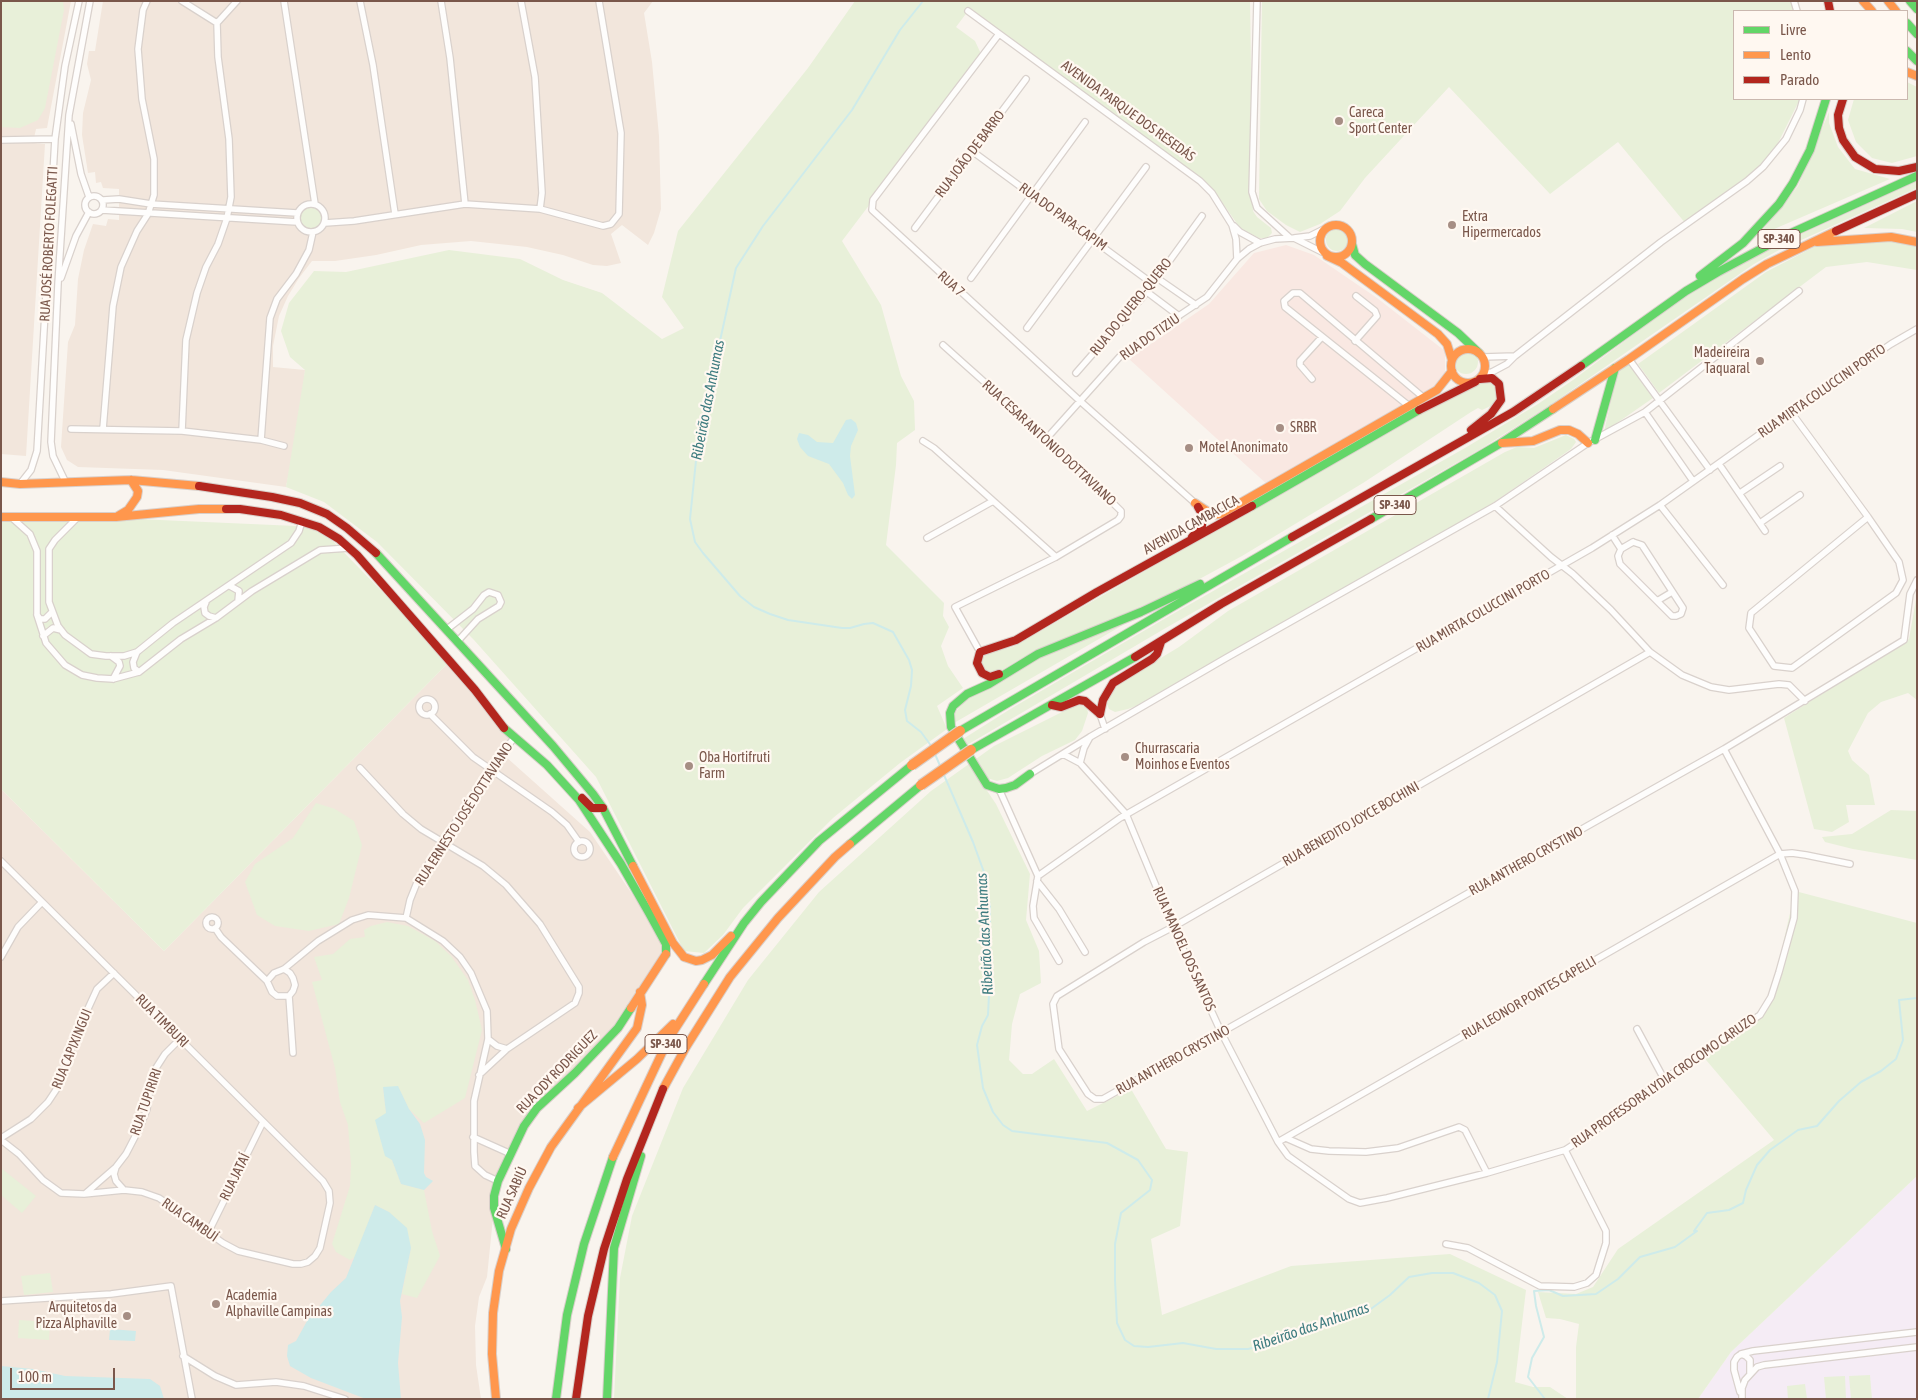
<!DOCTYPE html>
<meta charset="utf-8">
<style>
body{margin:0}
#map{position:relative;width:1918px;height:1400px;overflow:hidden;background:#f9f4ee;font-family:"Asap Condensed",sans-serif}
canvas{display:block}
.frame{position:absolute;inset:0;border:2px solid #7a574b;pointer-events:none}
.legend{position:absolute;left:1733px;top:10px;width:175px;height:90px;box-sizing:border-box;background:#fff8f1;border:1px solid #cab8af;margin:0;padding:6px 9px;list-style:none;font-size:15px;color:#7a574b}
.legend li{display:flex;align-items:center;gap:10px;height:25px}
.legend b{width:25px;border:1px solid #cab8af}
.scale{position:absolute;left:10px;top:1368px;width:105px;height:22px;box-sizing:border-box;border:2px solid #7a574b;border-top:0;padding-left:6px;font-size:15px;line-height:18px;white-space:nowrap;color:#7a574b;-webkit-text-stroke:4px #fff8f1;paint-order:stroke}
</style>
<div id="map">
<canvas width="1918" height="1400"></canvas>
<div class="frame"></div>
<ul class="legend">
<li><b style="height:6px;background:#63d668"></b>Livre</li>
<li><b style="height:6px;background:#ff974d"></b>Lento</li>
<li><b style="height:6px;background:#b3261e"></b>Parado</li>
</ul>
<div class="scale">100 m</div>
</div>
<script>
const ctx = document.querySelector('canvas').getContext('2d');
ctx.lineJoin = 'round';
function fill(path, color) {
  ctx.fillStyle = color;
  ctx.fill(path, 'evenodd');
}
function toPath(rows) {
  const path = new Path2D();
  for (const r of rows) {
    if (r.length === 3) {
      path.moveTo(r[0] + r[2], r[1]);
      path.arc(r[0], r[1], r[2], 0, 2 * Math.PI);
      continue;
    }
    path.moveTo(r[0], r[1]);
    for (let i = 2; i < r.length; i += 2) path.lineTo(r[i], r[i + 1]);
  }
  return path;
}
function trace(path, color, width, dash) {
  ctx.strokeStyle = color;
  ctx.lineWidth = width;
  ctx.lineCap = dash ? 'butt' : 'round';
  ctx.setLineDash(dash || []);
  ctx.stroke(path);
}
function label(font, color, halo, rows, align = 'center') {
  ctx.font = font + ' "Asap Condensed",sans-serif';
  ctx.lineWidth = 4.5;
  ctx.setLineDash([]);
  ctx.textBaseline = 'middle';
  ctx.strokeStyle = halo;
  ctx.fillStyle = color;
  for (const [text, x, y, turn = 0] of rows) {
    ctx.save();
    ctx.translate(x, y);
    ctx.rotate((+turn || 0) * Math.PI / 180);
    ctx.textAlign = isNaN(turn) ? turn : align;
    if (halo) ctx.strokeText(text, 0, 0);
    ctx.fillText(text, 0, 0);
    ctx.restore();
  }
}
fill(toPath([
 [1,1,71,1,47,128,36,129,34,138,34,143,45,144,26,456,1,454],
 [103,1,653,1,644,13,652,62,659,136,661,209,654,233,648,245,622,225,611,234,621,263,607,266,593,265,563,255,527,247,471,241,421,245,376,255,335,261,312,261,299,278,288,296,279,316,273,346,273,367,305,370,302,412,286,487,163,470,78,467,67,460,61,447,68,342,75,325,78,279,84,250,93,224,106,226,108,219,119,220,119,189,103,188,101,182,96,183,95,172,88,173,82,135,83,113,91,80,87,64,89,51,95,51],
 [450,661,514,738,505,756,590,832,666,944,618,1028,537,1108,511,1154,494,1208,487,1277,479,1297,475,1326,476,1365,481,1399,1,1399,1,789,164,951]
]), '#f2e6dc');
fill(toPath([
 [1286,245,1314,255,1377,298,1445,351,1445,373,1435,389,1269,486,1129,359,1209,304,1254,253]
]), '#f9e8e2');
fill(toPath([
 [1917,1176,1917,1399,1698,1399,1731,1352]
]), '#f5ecf5');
fill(toPath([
 [1,1,63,1,64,10,45,108,38,120,20,128,1,127],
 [855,1,1250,1,1253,211,1257,217,1271,228,1272,233,1267,238,1259,238,1240,228,1217,195,968,11,956,27,975,41,982,56,842,241,881,305,901,376,914,401,915,430,897,443,896,465,886,545,944,603,943,616,949,627,941,646,948,666,963,688,937,706,947,729,900,763,833,818,743,908,723,935,704,953,684,951,596,777,474,640,377,542,324,502,286,487,305,370,290,357,281,331,289,303,314,271,346,272,449,250,520,259,563,280,602,293,662,339,684,328,662,297,678,231,808,68],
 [1262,1,1799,1,1799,11,1734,11,1734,99,1800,99,1769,161,1686,224,1618,142,1550,194,1449,87,1365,178,1340,211,1320,224,1300,232,1286,225,1267,211,1259,199],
 [1907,82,1917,87,1917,156,1892,163,1872,158,1856,142,1848,120,1854,99,1907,99],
 [1829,112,1829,123,1838,147,1855,169,1890,179,1758,236,1798,186],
 [1917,181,1917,188,1779,250,1754,264,1550,405,1479,450,1164,629,967,745,963,739,1012,708,1171,615,1465,448,1538,404,1573,380,1670,307,1719,275,1766,250],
 [1917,201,1917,232,1902,229,1864,228],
 [311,218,11],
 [1337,240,11],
 [1861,241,1912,242,1917,244,1917,270,1867,262,1826,267,1659,393,1638,364,1766,272,1816,246],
 [1466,362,12],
 [1629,363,1653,398,1604,432,1617,373],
 [1487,379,1495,384,1498,394,1495,404,1482,410,1478,408,1471,412,1363,483,1242,556,1181,589,1022,658,997,673,987,673,981,667,981,659,988,653,1013,647,1430,407],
 [1566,435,1574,439,1576,442,1571,449,1490,505,1136,706,1128,709,1115,712,1109,709,1107,704,1110,694,1121,682,1179,647,1228,611,1505,452,1517,447,1534,448],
 [1,513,319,527,450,661,164,951,1,789],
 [1917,594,1917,700,1908,693,1881,702,1868,713,1848,751,1852,760,1869,775,1875,805,1846,805,1849,822,1832,832,1814,829,1784,718,1909,639],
 [1120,623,1123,625,954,723,955,713,963,703,969,697,1039,658],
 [1080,705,1087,708,1088,713,1082,731,1075,740,1042,756,1008,778,997,781,987,778,976,759,994,746,1070,708],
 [969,764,996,804,1030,874,1026,920,1039,951,1041,983,1020,994,1012,1024,1009,1060,1023,1074,1032,1074,1054,1059,1087,1111,1131,1089,1166,1149,1188,1152,1180,1226,1151,1239,1162,1315,1291,1266,1450,1254,1526,1290,1515,1382,1533,1387,1550,1387,1568,1399,614,1399,620,1278,632,1216,683,1088,748,980,819,892,931,791],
 [316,803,335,809,354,821,362,845,349,898,339,924,309,931,275,926,257,915,245,882,255,864,293,838],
 [1891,810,1917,811,1917,860,1853,849,1825,842,1822,837,1852,834],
 [1795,891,1917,923,1917,1176,1731,1352,1698,1399,1576,1399,1576,1347,1579,1324,1560,1319,1546,1318,1538,1292,1576,1294,1593,1287,1618,1249,1774,1140,1701,1054,1760,1015,1771,997],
 [387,922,408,926,435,941,451,956,468,980,475,1000,482,1030,465,1098,424,1123,409,1109,398,1087,383,1088,392,1160,401,1184,424,1190,432,1231,440,1256,417,1298,402,1294,411,1248,389,1212,375,1205,355,1257,350,1260,336,1252,332,1244,350,1186,351,1165,348,1125,340,1102,335,1068,312,982,322,980,314,957,333,954,350,939,365,937,364,930,371,926],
 [1,1168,36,1196,22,1213,1,1195],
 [50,1273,53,1292,24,1295,21,1276],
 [19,1320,50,1322,49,1340,18,1338],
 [1870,1375,1872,1399,1851,1399,1849,1376],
 [1845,1376,1846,1399,1826,1399,1824,1377],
 [1805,1384,1807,1399,1788,1399,1787,1386]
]), '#e8f0d9');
fill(toPath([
 [851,419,856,423,858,430,851,446,850,456,855,495,852,499,848,495,843,483,829,464,808,456,800,447,797,439,799,433,808,435,817,442,833,443,846,420],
 [398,1086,409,1109,420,1124,425,1140,424,1173,426,1177,433,1181,424,1190,401,1184,392,1160,385,1156,375,1120,386,1113,383,1087],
 [375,1205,389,1212,407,1228,411,1248,400,1301,402,1317,398,1363,401,1399,366,1399,311,1378,290,1366,287,1356,288,1345,296,1341,307,1321,331,1292,346,1278],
 [110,1329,136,1331,135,1341,109,1340],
 [1,1366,33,1369,65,1376,150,1379,160,1386,164,1399,1,1399]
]), '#ceebea');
trace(toPath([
 [923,1,900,30,852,110,763,226,736,268,698,441,690,519,695,542,703,553,740,596,754,607,770,614,788,620,842,628,850,628,864,624,873,623,893,632,909,660,912,670,911,686,905,710,907,721,921,732,932,747],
 [935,754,941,768],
 [944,775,973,842,985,875,990,908,990,955,988,970,992,987,989,995,988,1015,982,1026,977,1045,983,1088,993,1112,1003,1125,1012,1131,1107,1143,1138,1160,1152,1180,1150,1190,1121,1213,1115,1244,1115,1280,1117,1323,1125,1340,1134,1346,1148,1347,1183,1343,1216,1349,1248,1349,1277,1342,1328,1319,1368,1311,1390,1295,1409,1277,1432,1273,1453,1273,1479,1283,1495,1295,1502,1311,1497,1362,1488,1399],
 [1545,1399,1528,1377,1532,1358,1544,1337,1536,1306,1534,1291,1549,1290,1563,1296,1596,1294,1618,1279,1640,1257,1675,1247,1697,1231,1694,1231,1707,1213,1729,1210,1743,1203,1746,1190,1757,1165,1770,1150,1798,1130,1817,1126,1839,1101,1861,1082,1881,1071,1896,1059,1903,1040,1899,1000,1917,998]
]), '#ceebea', 2);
const street = toPath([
 [182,1,217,23,218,57,229,139,231,197,227,218,218,244,206,267,197,293,186,340,182,431],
 [284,1,315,204],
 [360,1,373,65,395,214],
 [441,1,450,58,465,204],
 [521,1,535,77,542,193,540,209],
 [1257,1,1252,192,1257,208,1290,238],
 [1794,1,1797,11],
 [968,11,1200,181,1212,193,1232,225,1236,239,1237,259],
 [217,23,237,1],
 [999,34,873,200,872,210,1080,401,1195,503],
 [71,124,81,174,89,197],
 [1,140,55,139],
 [972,151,1153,284],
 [94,205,9],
 [103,200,119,199,151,204,297,213],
 [311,218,14],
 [102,210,297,222],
 [325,223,354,221,465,204,540,209,603,226,611,224,619,214,621,133,599,1],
 [1234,226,1240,232,1260,243],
 [915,228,1026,79],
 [1294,238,1310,236,1324,229],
 [61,278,76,236,89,212],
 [971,278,1085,122],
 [1157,278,1196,305],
 [1147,292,1179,316],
 [1027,328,1146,167],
 [1355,341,1377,316,1375,311,1356,296],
 [943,345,1047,438,1121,511,1121,516,1118,520,1056,557,955,607,980,652],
 [1483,357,1515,356],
 [1629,359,1710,470],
 [1076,373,1147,292,1202,216],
 [1484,374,1492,372,1507,364,1515,356,1661,242,1747,181,1763,167,1786,139,1800,110,1803,99],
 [1312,379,1300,365,1300,361,1321,338],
 [1409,406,1285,307,1284,301,1293,293,1300,293,1424,398],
 [1645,412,1693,481],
 [1791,412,1868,517,1899,562,1903,580,1896,593,1792,668,1774,666,1749,628,1751,613,1868,517],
 [71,429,182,431,261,440,284,446],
 [103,429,113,306,121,267,137,231,148,214,154,195,154,159,142,99,138,49,143,10,147,1],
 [1047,438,1123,353,1207,297,1237,259,1249,249,1260,243,1275,239,1294,238,1322,252],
 [261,440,270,318,277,299,296,274,309,250,313,232],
 [923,441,934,448,1056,557],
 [1719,464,1765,531],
 [65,481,53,456,51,442,58,284,69,115,90,1],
 [20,484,31,470,37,451,55,139,65,66,79,1],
 [1740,493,1780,466],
 [1660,505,1723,585],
 [1495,506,1551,557,1573,574,1611,610,1650,652,1682,675,1711,687,1729,690,1779,684,1789,685,1805,701],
 [11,517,30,534,37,551,37,615,46,643,65,665,82,675,97,678,113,679,139,672,181,639,216,618,252,591,320,550,349,548],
 [77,518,55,540,49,549,49,602,58,626,65,635,91,654,106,656,124,656,137,652,173,623,291,543,299,531,302,521],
 [1760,523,1800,495],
 [1612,535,1621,549],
 [927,538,993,501],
 [1633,542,1642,545,1683,608,1681,614,1676,616,1672,616,1620,564,1618,556,1621,549,1633,542],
 [230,586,239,591,238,601],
 [1657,601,1672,592],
 [206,602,204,607,205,613,209,616,216,618],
 [37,615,40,619,45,619,52,612],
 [446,630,473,609,484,595,489,592,498,595,501,602,499,606,478,619,457,642],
 [43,636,53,628,61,630],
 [137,652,133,662,134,668,139,672],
 [1650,652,1173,927,1144,942,1057,996,1053,1004,1059,1049,1088,1094,1095,1099,1103,1099,1724,749,1904,640,1910,594,1917,580],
 [111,656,119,662,120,666,113,679],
 [427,707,8],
 [430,714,473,757,552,812,567,825,579,842],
 [1100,714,1105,729],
 [1090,737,1084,748,1080,763,1126,814,1173,927,1221,1032,1278,1142,1288,1156,1349,1199,1360,1203,1387,1198,1487,1173,1565,1150,1599,1128,1664,1079,1760,1015,1771,997,1779,972,1794,918,1795,891,1780,854,1724,749],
 [1063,754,1080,763],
 [360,768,403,814,421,829,483,866,506,885,540,924,579,987,579,993,575,1003,507,1049,479,1075],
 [1030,774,1090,737,1226,658,1495,506,1588,443,1645,412,1799,291],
 [999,789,1038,876,1033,906,1034,918,1059,961],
 [582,849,8],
 [1,861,323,1181,329,1191,330,1203,320,1248,315,1256,308,1262,301,1264,293,1264,238,1251,223,1243,159,1198,142,1192,124,1190,84,1194,61,1193,43,1180,19,1154,1,1140],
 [1038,876,1120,818,1592,548,1660,505,1791,412,1891,344,1917,329],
 [1037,881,1059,909,1085,952],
 [212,923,6],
 [406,918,410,900,418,880,490,769,514,738],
 [215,928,221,937,267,981,272,992,277,996,289,996],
 [1,957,18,927,42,902],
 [284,969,290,973,293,978,295,985,293,991,289,996,293,1053],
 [267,981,274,973,284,969,318,941,352,920,368,915,406,918,443,941,460,957,471,973,487,1011,488,1039,474,1101,474,1152,475,1166,485,1175,498,1181],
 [1637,1029,1664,1079],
 [488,1039,497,1046,507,1049],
 [473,1137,511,1154],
 [1,1138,31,1119,48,1102,58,1087,65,1070,75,1037,97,989,114,973],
 [1286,1138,1311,1149,1329,1151,1366,1152,1398,1148,1459,1127,1465,1130,1487,1173],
 [1278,1142,1780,854,1792,853,1806,855,1850,864],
 [116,1167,114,1174,116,1181,124,1190],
 [86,1193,116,1167,126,1154,140,1127,147,1109,150,1086,156,1068,165,1054,180,1039],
 [208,1233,263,1122],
 [1446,1244,1468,1248,1540,1286,1574,1287,1587,1283,1596,1275,1606,1243,1606,1231,1565,1150],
 [1,1301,111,1294,171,1286,192,1399],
 [1741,1354,1753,1351,1917,1332],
 [183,1356,215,1376,236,1385,276,1382,304,1386,345,1399],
 [1740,1392,1734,1370,1734,1362,1737,1357,1741,1354,1746,1356,1750,1360,1750,1373],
 [1742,1399,1742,1388,1745,1380,1757,1367,1764,1365,1917,1347]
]);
const fast = toPath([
 [1910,1,1917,9],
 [1907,23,1917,34],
 [1907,51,1917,61],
 [1352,244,1355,255,1365,264,1458,333,1479,353],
 [1700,276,1743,243,1779,204,1793,183,1810,150,1826,99],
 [1581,366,1686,291,1718,272,1789,234,1917,176],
 [1595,440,1615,368],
 [1252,506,1419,410],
 [1371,519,1501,443,1553,409],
 [376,553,553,746,593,794,603,808,633,866],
 [504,728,547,765,579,800,621,864,649,913,666,944,666,954],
 [960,731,1292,537],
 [971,750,1135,657],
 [1030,774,1015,785,1006,788,999,789,987,785,951,727,950,713,953,706,967,694,989,684,1038,654,1141,612,1200,584],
 [850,844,921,785],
 [704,984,744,923,761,902,819,841,912,765],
 [506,1249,494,1208,494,1196,498,1181,524,1126,537,1108,575,1073,618,1028,631,1008],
 [556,1399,567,1315,584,1244,613,1157],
 [607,1399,614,1248,641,1156]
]);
const slow = toPath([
 [1863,1,1872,11],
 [1888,1,1896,11],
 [1907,72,1917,76],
 [1336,241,16],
 [1817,242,1891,237,1917,242],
 [1327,256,1342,263,1438,334,1447,344,1452,360],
 [1468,366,17],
 [1553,409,1629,359,1743,279,1767,264,1836,231],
 [1502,443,1533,441,1560,430,1569,430,1578,434,1588,443],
 [1,482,20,484,131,480,199,486],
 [1195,503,1213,515,1221,514,1437,390,1452,371],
 [118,516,128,510,137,497,138,491,131,480],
 [1,517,116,517,199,509,226,509],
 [633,866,673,943,684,957],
 [684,957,696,961,702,960,712,955,731,936],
 [631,1008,666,954],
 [663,1089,686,1047,730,977,778,918,835,857,850,844],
 [578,1108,637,1059,673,1024],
 [613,1157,668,1040,704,984],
 [496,1399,492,1354,493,1313,499,1271,511,1229,529,1188,551,1147,637,1028,642,1005,640,992]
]);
const jam = toPath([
 [1828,1,1830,11],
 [1843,99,1838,115,1839,128,1843,140,1855,157,1875,169,1899,171,1917,167],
 [1836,231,1917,194],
 [1419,410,1475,382],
 [1471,430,1491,414,1501,400,1499,384,1492,378,1480,379],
 [199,486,272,497,300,503,327,514,347,528,376,553],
 [226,509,240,509,281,515,319,527,339,539,357,555,475,690,504,728],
 [1192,537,1202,526,1202,514,1198,507],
 [1292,537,1513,412,1581,366],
 [1135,657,1221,604,1371,519],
 [999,674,990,677,982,673,977,663,980,652,1016,640,1097,592,1252,506],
 [1052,705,1061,707,1079,700,1085,701,1100,714],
 [1100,714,1103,700,1113,683,1152,659,1157,654,1161,642],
 [582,798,592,808,603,808],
 [576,1399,588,1316,604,1249,627,1179,663,1089]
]);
trace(street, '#d9d1cc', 8);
trace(fast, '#d9cfca', 10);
trace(slow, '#d9cfca', 10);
trace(jam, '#d9cfca', 10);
trace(street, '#fefdfc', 5.5);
trace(fast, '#63d668', 8);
trace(slow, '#ff974d', 8);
trace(jam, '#b3261e', 8);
const slowBridge = toPath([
 [912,765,960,731],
 [921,785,971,750]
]);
trace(slowBridge, '#dad0ca', 12, []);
trace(slowBridge, '#ff974d', 10);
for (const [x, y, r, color] of [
 [1339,121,5,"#a68e84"],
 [1452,225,5,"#a68e84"],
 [1760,361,5,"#a68e84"],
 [1280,428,5,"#a68e84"],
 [1189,448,5,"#a68e84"],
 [1125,757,5,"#a68e84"],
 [689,766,5,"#a68e84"],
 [216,1304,5,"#a68e84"],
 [127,1316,5,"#a68e84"]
]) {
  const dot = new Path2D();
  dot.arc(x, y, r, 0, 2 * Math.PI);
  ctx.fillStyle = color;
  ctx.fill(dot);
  trace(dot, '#fff8f1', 2);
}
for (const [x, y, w] of [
 [1779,239,42],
 [1395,505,42],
 [666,1044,42]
]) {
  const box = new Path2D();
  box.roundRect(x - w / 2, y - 9.5, w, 19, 4);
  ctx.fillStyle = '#fff8f1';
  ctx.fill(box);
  trace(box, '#7a574b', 1);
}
label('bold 12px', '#7a574b', null, [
 ["SP-340",1779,239],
 ["SP-340",1395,505],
 ["SP-340",666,1044]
]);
label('14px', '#7a574b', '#fff8f1', [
 ["AVENIDA PARQUE DOS RESEDÁS",1128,111,36],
 ["RUA JOÃO DE BARRO",970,154,-53],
 ["RUA DO PAPA-CAPIM",1063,217,36],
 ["RUA JOSÉ ROBERTO FOLEGATTI",49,244,-87],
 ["RUA 7",951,284,42],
 ["RUA DO QUERO-QUERO",1131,307,-51],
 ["RUA DO TIZIU",1150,337,-35],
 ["RUA MIRTA COLUCCINI PORTO",1822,391,-35],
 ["RUA CESAR ANTONIO DOTTAVIANO",1049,443,43],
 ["AVENIDA CAMBACICA",1191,525,-29],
 ["RUA MIRTA COLUCCINI PORTO",1483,611,-30],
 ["RUA ERNESTO JOSÉ DOTTAVIANO",464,814,-57],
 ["RUA BENEDITO JOYCE BOCHINI",1351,824,-30],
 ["RUA ANTHERO CRYSTINO",1526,861,-29],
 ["RUA MANOEL DOS SANTOS",1184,949,66],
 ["RUA LEONOR PONTES CAPELLI",1529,998,-30],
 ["RUA TIMBURI",162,1021,45],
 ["RUA CAPIXINGUI",72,1049,-68],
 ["RUA ANTHERO CRYSTINO",1173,1060,-29],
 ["RUA ODY RODRIGUEZ",557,1072,-46],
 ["RUA PROFESSORA LYDIA CROCOMO CARUZO",1664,1081,-35],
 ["RUA TUPIRIRI",146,1102,-71],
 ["RUA JATAÍ",235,1177,-64],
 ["RUA SABIÚ",512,1193,-66],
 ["RUA CAMBUÍ",190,1220,35]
]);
label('14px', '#7a574b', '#fff8f1', [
 ["Careca",1349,113],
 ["Sport Center",1349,129],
 ["Extra",1462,217],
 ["Hipermercados",1462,233],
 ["Madeireira",1750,353,"right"],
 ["Taquaral",1750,369,"right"],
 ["SRBR",1290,428],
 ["Motel Anonimato",1199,448],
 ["Churrascaria",1135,749],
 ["Moinhos e Eventos",1135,765],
 ["Oba Hortifruti",699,758],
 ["Farm",699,774],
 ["Academia",226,1296],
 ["Alphaville Campinas",226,1312],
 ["Arquitetos da",117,1308,"right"],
 ["Pizza Alphaville",117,1324,"right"]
], 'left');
label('italic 15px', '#3d7b7f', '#fff8f1', [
 ["Ribeirão das Anhumas",708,400,-79],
 ["Ribeirão das Anhumas",985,934,-93],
 ["Ribeirão das Anhumas",1311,1327,-19]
]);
</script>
